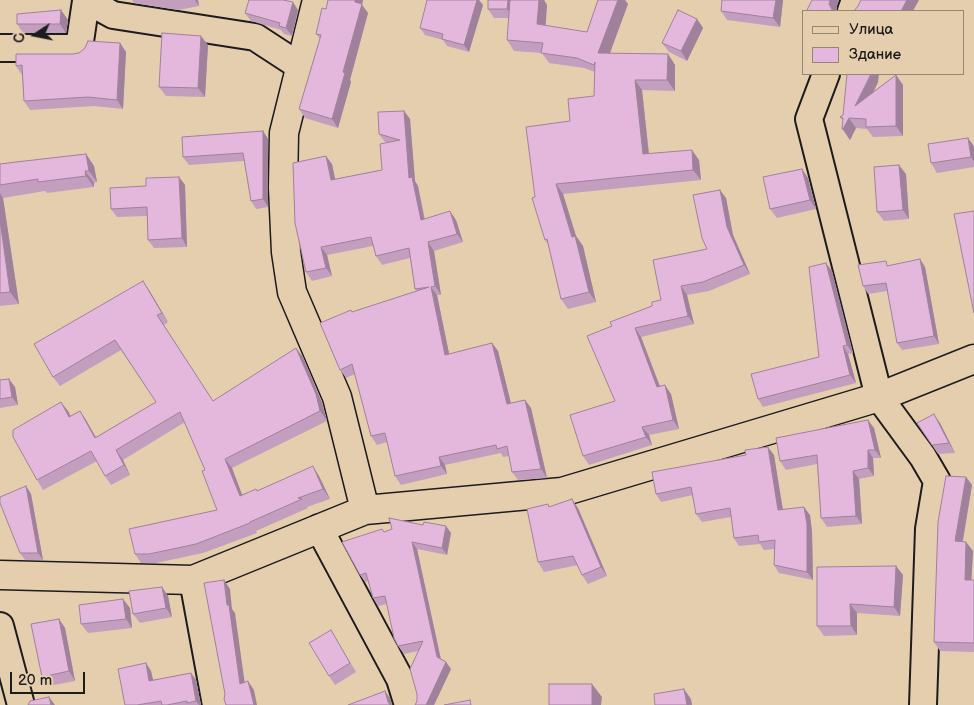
<!DOCTYPE html>
<meta charset="utf-8">
<style>
body{margin:0}
#map{position:relative;width:974px;height:705px;overflow:hidden;background:#e5ceae;font-family:"Balsamiq Sans",sans-serif}
canvas{display:block}
.legend{position:absolute;left:802px;top:10px;width:162px;height:65px;box-sizing:border-box;background:#e5ceae;border:1px solid #958774;margin:0;padding:6px 9px;list-style:none;font-size:15px;color:#1c1c1c}
.legend li{display:flex;align-items:center;gap:10px;height:25px}
.legend b{width:25px;border:1px solid #958774}
.north{position:absolute;left:10px;top:10px;width:50px;height:50px;-webkit-text-stroke:4px #e5ceae;paint-order:stroke;rotate:259deg;font-size:14px;font-weight:700;line-height:20px;text-align:center;color:#1c1c1c}
.north::after{content:'';display:block;margin:auto;width:18px;height:22px;background:#1c1c1c;clip-path:polygon(50% 0,100% 100%,50% 72%,0 100%)}
.scale{position:absolute;left:10px;top:672px;width:75px;height:22px;box-sizing:border-box;border:2px solid #1c1c1c;border-top:0;padding-left:6px;font-size:15px;line-height:18px;white-space:nowrap;color:#1c1c1c;-webkit-text-stroke:4px #e5ceae;paint-order:stroke}
</style>
<div id="map">
<canvas width="974" height="705"></canvas>
<ul class="legend">
<li><b style="height:6px;background:#e5ceae"></b>Улица</li>
<li><b style="height:14px;background:#e4b8dd"></b>Здание</li>
</ul>
<div class="north">С</div>
<div class="scale">20 m</div>
</div>
<script>
const ctx = document.querySelector('canvas').getContext('2d');
ctx.lineJoin = 'round';
function toPath(rows) {
  const path = new Path2D();
  for (const r of rows) {
    path.moveTo(r[0], r[1]);
    for (let i = 2; i < r.length; i += 2) path.lineTo(r[i], r[i + 1]);
  }
  return path;
}
function trace(path, color, width, dash) {
  ctx.strokeStyle = color;
  ctx.lineWidth = width;
  ctx.lineCap = dash ? 'butt' : 'round';
  ctx.setLineDash(dash || []);
  ctx.stroke(path);
}
function fill(path, color) {
  ctx.fillStyle = color;
  ctx.fill(path, 'evenodd');
}
const street = toPath([
 [86,0,113,15,255,37,301,67],
 [851,11,855,0],
 [0,48,79,48,86,1],
 [826,74,809,119,879,397,923,457,937,481,929,529,923,705],
 [319,528,400,679,408,705],
 [193,580,216,705],
 [0,626,21,705]
]);
const secondary = toPath([
 [317,0,284,133,283,188,286,252,292,292,337,397,365,510],
 [0,575,193,580,365,510,562,492,879,397,974,359]
]);
trace(street, '#1c1c1c', 30);
trace(secondary, '#1c1c1c', 31);
trace(street, '#e5ceae', 26);
trace(secondary, '#e5ceae', 28);
fill(toPath([
 [132,0,198,0,199,6,178,10,134,3],
 [328,0,363,0,362,5,368,13,350,80,351,82,338,128,305,118,299,109,320,39,316,34,326,9],
 [427,0,479,0,483,5,469,52,447,46,443,40,425,35,420,28],
 [488,0,544,0,547,5,545,26,587,32,598,0,625,0,628,4,609,53,668,54,675,65,675,91,642,90,649,154,699,160,701,180,563,194,576,236,583,246,596,302,568,309,561,299,548,244,545,240,535,197,570,121,594,96,595,72,584,68,549,63,542,53,514,51,507,40,509,18,494,18,488,9],
 [722,0,783,0,780,27,727,20,721,11],
 [61,10,68,20,66,33,23,33,17,24],
 [298,10,292,36,284,34,281,30,251,21,245,13],
 [697,19,703,28,687,61,669,52,662,43],
 [120,43,126,52,123,109,94,106,30,110,24,101,22,75,16,66,73,54],
 [208,45,205,97,166,96,159,87],
 [896,75,903,85,903,136,873,137,867,129,856,128,850,140,849,139,842,129,843,121,840,117,878,82,874,91],
 [404,111,410,119,415,181,418,186,425,219,456,220,463,242,434,251,441,295,437,295,449,354,492,343,498,351,511,403,525,400,531,408,547,478,518,480,512,472,509,456,503,457,501,453,445,465,447,474,401,485,395,476,387,442,377,445,371,436,355,374,346,378,340,370,353,312,417,291,415,289,410,258,382,265,376,256,373,246,327,255,332,276,312,281,306,272,332,164,335,179,382,170,387,143,385,142,379,134],
 [263,131,268,139,268,207,256,209,251,201,244,161,189,165,183,157],
 [974,146,974,167,937,173,931,163],
 [86,154,94,166,97,182,94,183,94,187,47,193,45,191,3,198,19,304,0,306,0,164],
 [906,174,909,219,884,221,877,212],
 [179,177,185,185,187,247,154,248,148,240,147,216,117,217,111,209,146,186],
 [808,178,816,209,777,218,770,209],
 [726,198,733,235,750,274,709,291,687,295,694,324,641,337,660,386,671,394,679,429,649,435,652,445,589,465,583,456,615,401,612,326,652,306,661,300,707,249],
 [890,266,925,267,939,344,902,350,897,343,887,291,868,294,863,286],
 [832,271,853,353,848,354,856,383,763,407,758,399,819,357],
 [149,290,168,322,164,325,213,401,303,357,322,403,327,421,232,468,242,495,319,476,330,499,307,507,308,508,256,531,257,533,203,553,156,563,141,563,135,554,217,510,205,470,185,422,123,460,130,475,111,485,105,476,97,461,43,490,37,480,68,411,70,417,80,411,86,420,96,437,156,402,121,350,60,386,53,377],
 [0,380,15,387,18,405,0,408],
 [917,423,940,423,955,453,938,454],
 [874,428,881,458,873,458,874,476,859,479,862,524,827,527,821,518,817,464,786,470,780,461],
 [774,455,783,509,810,515,812,532,813,580,779,573,774,565,774,549,764,550,760,544,739,546,734,538,731,517,702,522,696,514,693,495,661,502,656,494],
 [966,477,972,485,963,542,966,542,973,551,971,580,974,580,974,652,940,651,934,642],
 [26,486,31,494,43,560,25,560,20,553],
 [550,507,578,508,607,576,588,584,582,575,578,565,544,572,538,562],
 [384,532,451,533,447,555,417,549,441,659,446,662,451,669,434,705,415,705,417,701,418,651,404,654,398,646,387,604,378,606,373,598,368,581,365,582,360,575],
 [896,566,903,575,900,616,857,613,857,635,824,636,817,626],
 [162,587,168,596,172,617,140,623,133,614],
 [130,608,132,628,88,633,81,624],
 [59,619,65,628,75,681,48,686,42,677],
 [331,630,356,672,335,685,329,676],
 [146,663,151,671,153,680,191,673,196,680,201,705,125,705]
]), '#c49ebe');
fill(toPath([
 [195,0,198,0,199,6],
 [355,0,363,0,362,5,368,13,350,80,351,82,338,128,332,119,343,72],
 [477,0,479,0,483,5,469,52,464,45],
 [508,0,514,0,514,18,507,9],
 [539,0,544,0,547,5,545,35,537,24],
 [618,0,625,0,628,4,606,64,598,53],
 [776,0,783,0,780,27,773,18],
 [830,0,839,0,837,6,837,11,833,11,829,4],
 [907,0,919,0,913,11,901,11],
 [293,2,298,10,292,36,286,28],
 [61,10,68,20,66,33,60,24],
 [697,19,703,28,687,61,681,51],
 [201,36,208,45,205,97,198,88],
 [120,43,126,52,123,109,117,100],
 [668,54,675,65,675,91,667,80],
 [871,74,879,74,878,82,862,116,855,106],
 [896,75,903,85,903,136,896,126],
 [635,80,642,90,650,165,643,154],
 [404,111,410,119,415,181,418,186,426,229,421,220,409,178],
 [849,118,856,128,850,140,843,129],
 [263,131,268,139,268,207,263,199],
 [968,138,974,146,974,162,971,157],
 [692,150,699,160,701,180,693,170],
 [86,154,94,166,97,182,89,171],
 [326,156,332,164,337,188,331,180],
 [899,165,906,174,909,219,903,210],
 [802,169,808,178,816,209,810,200],
 [85,171,94,183,94,187,86,176],
 [179,177,185,185,187,247,182,238],
 [556,184,563,194,576,236,583,246,596,302,589,292],
 [720,190,726,198,733,235,750,274,744,265,727,227],
 [0,193,3,198,19,304,10,292,0,220],
 [450,211,456,220,463,242,457,234],
 [428,242,434,251,441,295,435,286],
 [321,247,327,255,332,276,326,268],
 [920,259,925,267,939,344,934,336],
 [826,263,832,271,853,353,847,345],
 [143,281,149,290,168,322,162,313],
 [681,286,687,295,694,324,688,316],
 [431,287,437,295,451,363,445,355],
 [635,328,641,337,663,395,657,387],
 [492,343,498,351,513,412,507,404],
 [843,346,848,354,856,383,850,375],
 [296,348,303,357,322,403,327,421,320,411],
 [9,379,15,387,18,405,12,397],
 [665,385,671,394,679,429,673,420],
 [525,400,531,408,547,478,541,469],
 [61,402,68,411,76,426,69,417],
 [80,411,86,420,101,447,95,438],
 [934,414,940,423,955,453,949,443],
 [868,420,874,428,881,458,875,450],
 [642,427,649,435,652,445,646,437],
 [768,447,774,455,784,518,778,510],
 [116,450,123,460,130,475,124,465],
 [868,450,873,458,874,476,868,468],
 [439,457,445,465,447,474,441,466],
 [225,459,232,468,246,505,240,496],
 [313,466,319,476,330,499,323,489],
 [853,471,859,479,862,524,856,516],
 [966,477,972,485,961,550,955,541],
 [26,486,31,494,43,560,38,553],
 [572,499,578,508,607,576,601,567],
 [804,507,810,515,812,532,813,580,807,572],
 [446,526,451,533,447,555,442,548],
 [412,542,417,549,442,665,437,657],
 [966,542,973,551,971,588,965,580],
 [896,566,903,575,900,616,894,607],
 [224,580,230,589,232,609,235,613,246,692,240,684,227,605],
 [162,587,168,596,172,617,166,608],
 [123,599,130,608,132,628,126,619],
 [850,604,857,613,857,635,851,626],
 [59,619,65,628,75,681,69,671],
 [446,662,451,669,434,705,426,705],
 [146,663,151,671,155,688,149,681],
 [191,673,196,680,201,705,199,705,196,701],
 [248,681,254,690,257,705,254,705],
 [592,684,602,697,601,705,592,705],
 [684,689,691,699,692,705,687,705],
 [385,691,390,698,392,705,390,705,388,702],
 [49,697,55,705,51,705]
]), '#a0819b');
const building = toPath([
 [249,0,283,0,293,2,286,28,279,26,280,23,245,13,249,0],
 [328,0,355,0,355,2,362,4,343,72,345,73,332,119,299,109,321,35,316,34,322,8,326,9,328,0],
 [427,0,477,0,464,45,442,39,443,34,420,28,427,0],
 [488,0,508,0,507,9,488,9,488,0],
 [510,0,539,0,537,24,587,32,598,0,618,0,598,53,668,54,667,80,635,80,643,154,692,150,693,170,556,184,572,237,575,236,589,292,561,299,547,239,545,240,532,198,535,197,526,127,570,121,568,99,594,96,595,62,594,65,577,58,541,53,543,43,507,40,510,0],
 [722,0,776,0,773,18,721,11,722,0],
 [812,0,830,0,829,4,832,10,834,11,809,11,807,10,812,0],
 [861,0,907,0,901,11,854,11,858,6,861,0],
 [61,10,60,24,17,24,17,14,61,10],
 [678,10,697,19,681,51,662,43,678,10],
 [162,33,201,36,198,88,159,87,162,33],
 [88,41,120,43,117,100,88,97,24,101,22,65,16,66,16,54,73,54,79,53,85,48,88,41],
 [847,74,871,74,855,106,896,75,896,126,866,127,866,119,849,118,843,129,842,129,843,118,840,117,843,115,847,74],
 [404,111,409,178,412,177,421,220,450,211,457,234,428,242,435,286,431,287,445,355,492,343,507,404,525,400,541,469,512,472,507,446,497,449,496,445,439,457,441,466,395,476,385,433,371,436,352,364,340,370,320,323,351,310,352,312,429,287,415,289,409,248,376,256,371,237,321,247,326,268,306,272,295,223,293,163,326,156,331,180,382,170,380,144,400,140,379,134,378,112,404,111],
 [263,131,263,199,251,201,243,153,183,157,182,137,263,131],
 [968,138,971,157,931,163,928,144,968,138],
 [86,154,89,171,85,171,86,176,38,182,38,179,0,185,0,164,16,162,86,154],
 [899,165,903,210,877,212,874,167,899,165],
 [802,169,810,200,770,209,763,177,802,169],
 [179,177,182,238,148,240,147,207,111,209,110,188,146,186,146,178,179,177],
 [720,190,727,227,744,265,703,282,681,286,688,316,635,328,657,387,665,385,673,420,642,427,646,437,583,456,570,415,615,401,587,336,612,326,610,322,652,306,652,302,661,300,653,260,707,249,702,238,693,195,720,190],
 [974,211,974,313,954,214,974,211],
 [0,220,10,292,0,293,0,220],
 [920,259,934,336,897,343,886,283,863,286,858,265,886,261,887,266,920,259],
 [826,263,847,345,843,346,850,375,758,399,751,374,819,357,809,267,826,263],
 [143,281,162,313,157,315,213,401,296,348,316,394,320,411,225,459,240,496,256,489,257,491,313,466,323,489,298,498,302,499,250,522,250,523,196,544,149,554,135,554,129,529,217,510,202,471,205,470,180,412,116,450,124,465,105,476,91,451,37,480,13,437,13,430,61,402,69,417,80,411,95,438,156,402,115,340,53,377,34,344,143,281],
 [9,379,12,397,0,399,0,380,9,379],
 [934,414,949,443,932,445,917,423,934,414],
 [868,420,875,450,868,450,868,468,853,471,856,516,821,518,817,455,780,461,776,438,868,420],
 [768,447,778,510,804,507,807,524,807,572,774,565,775,540,759,542,758,535,734,538,730,508,696,514,691,487,656,494,652,472,746,455,745,450,768,447],
 [946,476,966,477,955,541,966,542,965,580,974,580,974,643,934,642,938,522,946,476],
 [26,486,38,553,20,553,0,503,0,497,26,486],
 [572,499,601,567,582,575,573,556,538,562,527,509,548,504,549,507,572,499],
 [389,518,423,525,424,522,446,526,442,548,412,542,437,657,446,662,426,705,415,705,417,701,417,694,410,669,423,641,398,646,394,638,385,596,373,598,366,573,360,575,342,542,382,529,384,532,392,529,389,518],
 [896,566,894,607,850,604,851,626,817,626,817,567,896,566],
 [224,580,227,605,229,605,240,684,248,681,254,705,226,705,224,699,225,694,204,583,224,580],
 [162,587,166,608,133,614,129,591,162,587],
 [123,599,126,619,81,624,79,605,123,599],
 [59,619,69,671,42,677,31,624,59,619],
 [331,630,350,663,329,676,309,643,331,630],
 [146,663,149,681,191,673,196,701,187,703,187,701,167,705,162,705,161,701,137,705,125,705,118,669,146,663],
 [549,684,592,684,592,705,549,705,549,684],
 [684,689,687,705,655,705,654,694,684,689],
 [385,691,388,702,390,705,348,705,385,691],
 [49,697,51,705,28,705,30,701,49,697],
 [470,700,471,705,444,705,470,700]
]);
fill(building, '#e4b8dd');
trace(building, '#a0819b', 1);
</script>
